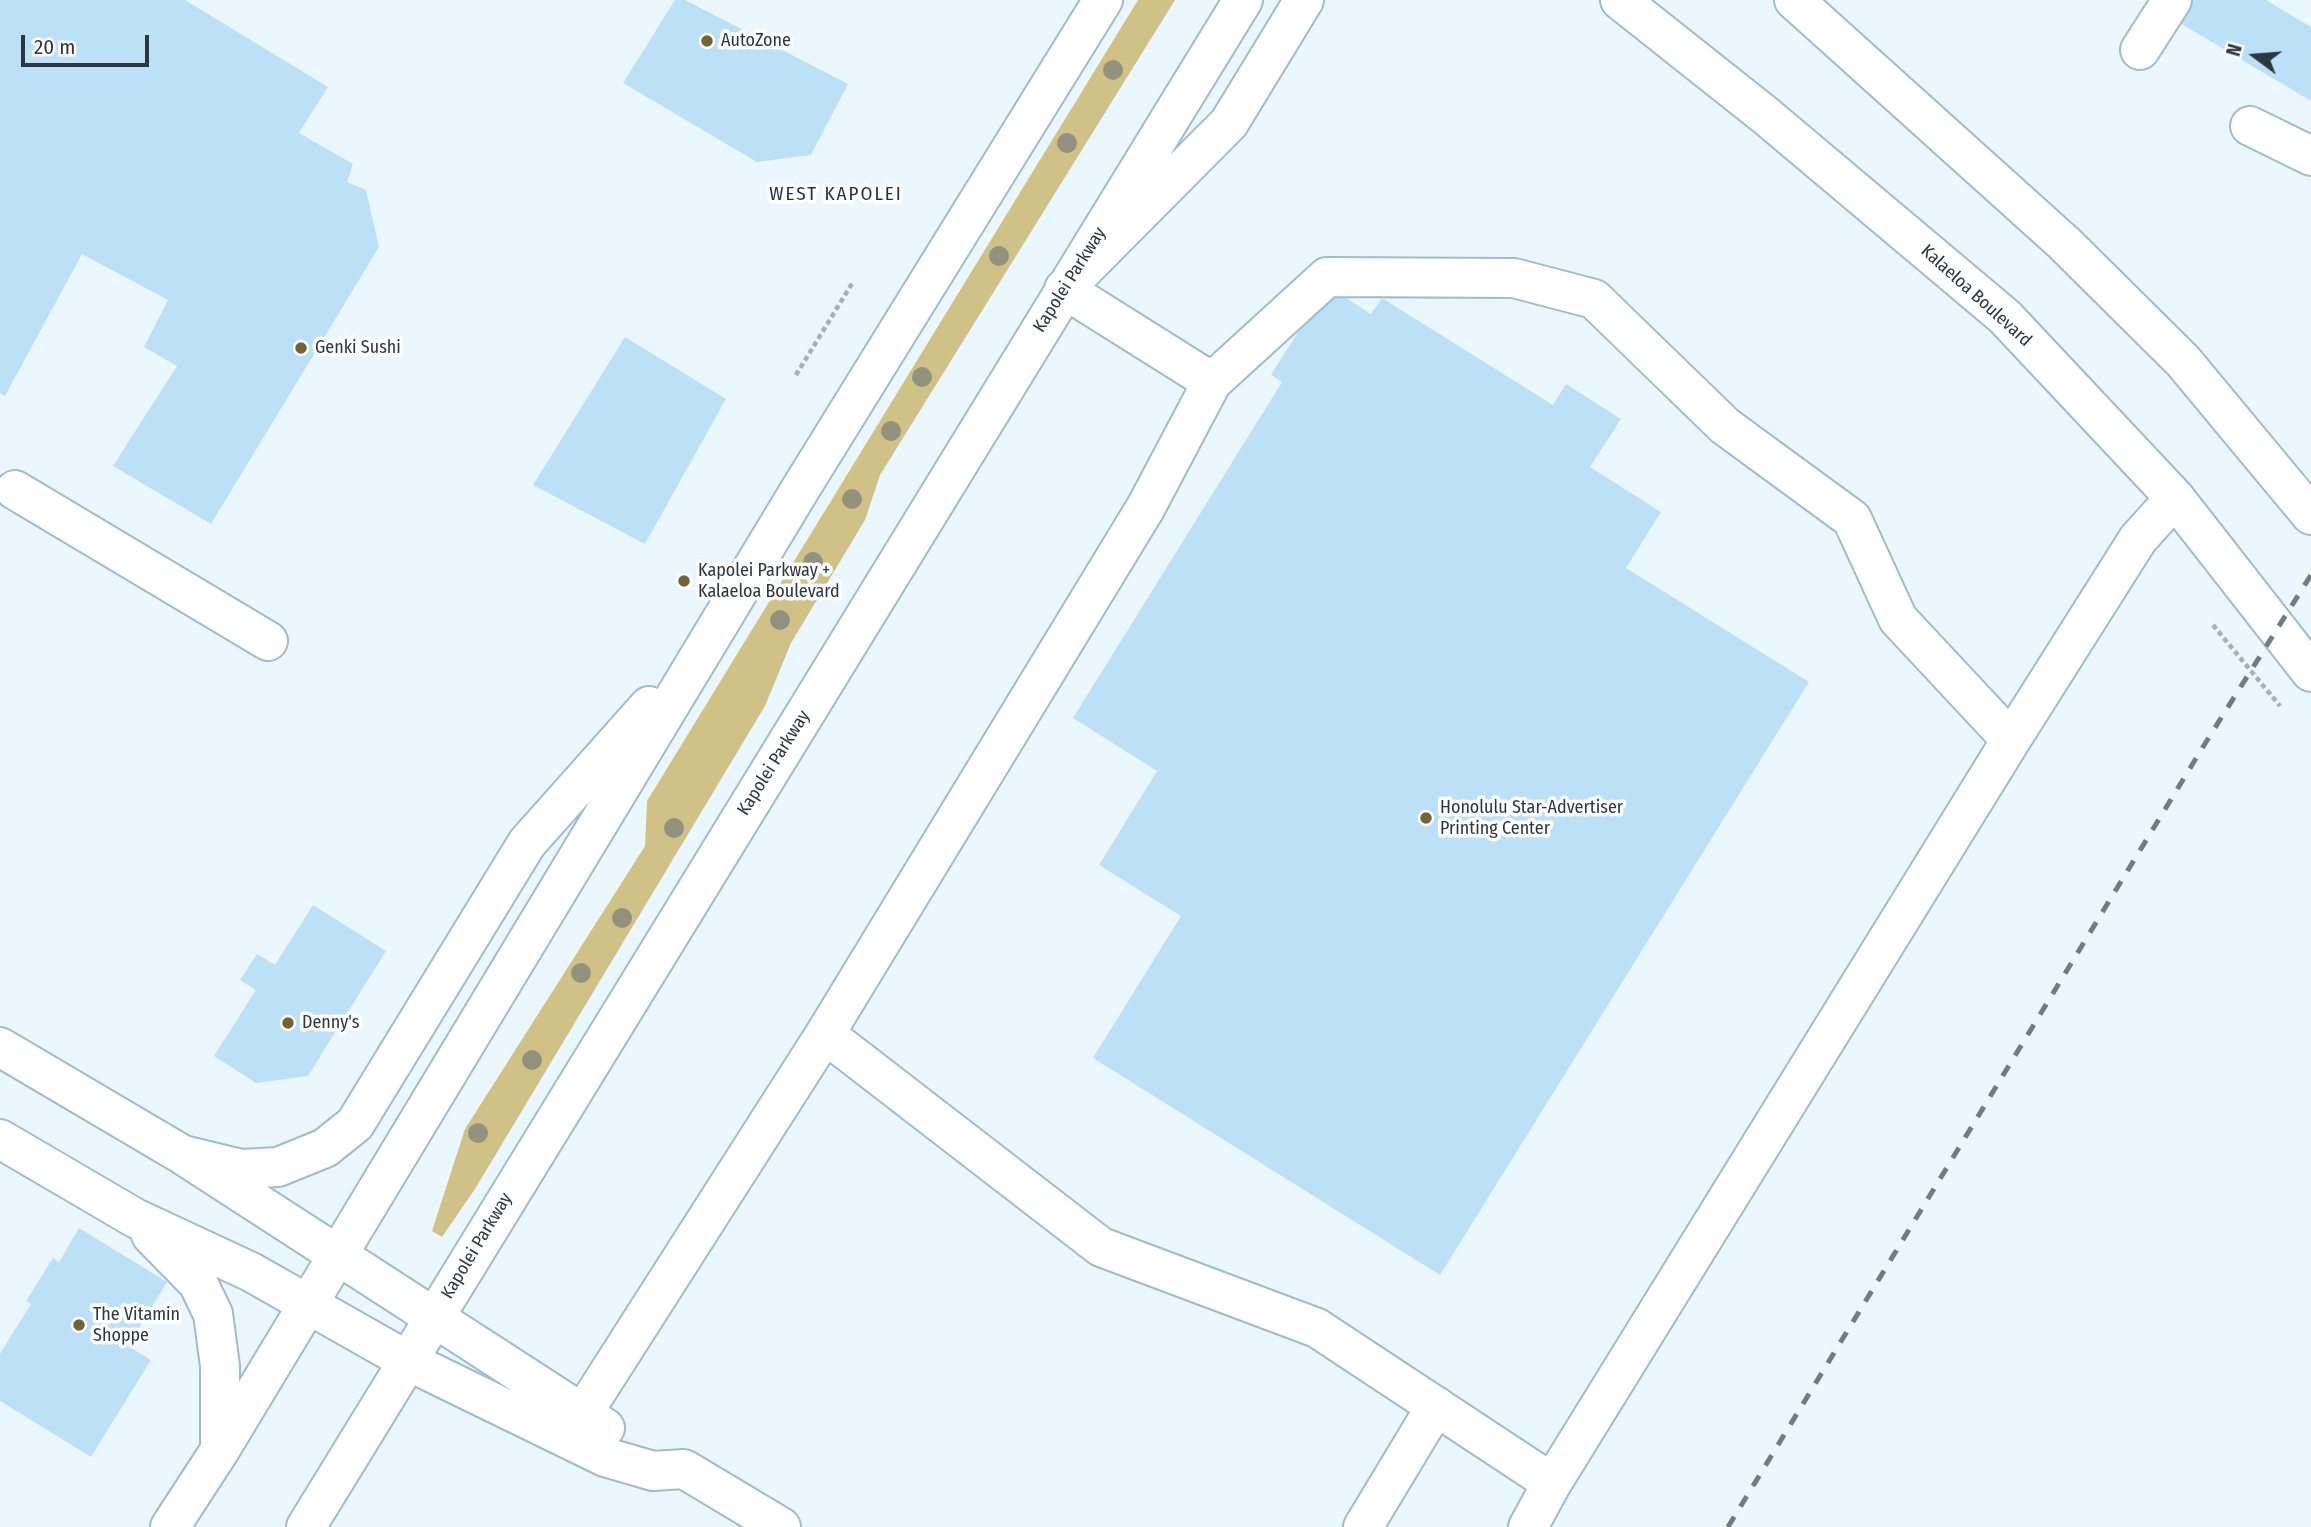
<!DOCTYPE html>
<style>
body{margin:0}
#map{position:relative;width:2311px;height:1527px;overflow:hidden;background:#ebf7fe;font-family:"Fira Sans Condensed",sans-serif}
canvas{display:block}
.north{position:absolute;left:2220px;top:21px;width:70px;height:70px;-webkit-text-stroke:5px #fff;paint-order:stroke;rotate:286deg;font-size:19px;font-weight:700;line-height:28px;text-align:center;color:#2b373e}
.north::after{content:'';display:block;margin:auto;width:24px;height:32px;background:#2b373e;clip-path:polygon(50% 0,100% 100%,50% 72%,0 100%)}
.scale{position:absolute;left:21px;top:35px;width:128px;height:32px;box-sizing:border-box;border:4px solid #2b373e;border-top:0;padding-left:9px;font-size:21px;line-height:24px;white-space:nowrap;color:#2b373e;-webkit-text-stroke:5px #fff;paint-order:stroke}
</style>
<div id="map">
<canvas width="2311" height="1527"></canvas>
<div class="north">N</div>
<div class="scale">20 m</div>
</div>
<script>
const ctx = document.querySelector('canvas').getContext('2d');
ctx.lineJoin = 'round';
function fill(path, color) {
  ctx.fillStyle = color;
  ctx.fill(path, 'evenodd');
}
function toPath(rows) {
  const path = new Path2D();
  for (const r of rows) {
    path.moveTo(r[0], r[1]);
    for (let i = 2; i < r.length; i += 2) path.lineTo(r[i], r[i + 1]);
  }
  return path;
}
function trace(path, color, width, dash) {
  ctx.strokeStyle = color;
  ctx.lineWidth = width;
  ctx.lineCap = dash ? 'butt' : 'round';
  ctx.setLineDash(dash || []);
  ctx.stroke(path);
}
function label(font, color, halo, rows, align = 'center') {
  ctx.font = font + ' "Fira Sans Condensed",sans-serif';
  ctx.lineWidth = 7;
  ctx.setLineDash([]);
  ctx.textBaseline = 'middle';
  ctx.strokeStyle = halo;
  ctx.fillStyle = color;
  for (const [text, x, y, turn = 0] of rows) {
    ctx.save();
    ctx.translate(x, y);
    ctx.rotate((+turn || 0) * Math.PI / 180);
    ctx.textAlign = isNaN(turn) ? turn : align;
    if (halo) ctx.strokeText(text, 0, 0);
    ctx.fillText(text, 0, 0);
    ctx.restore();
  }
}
fill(toPath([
 [1138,0,1175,0,880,475,865,520,791,643,765,706,475,1189,442,1237,432,1231,465,1129,645,846,647,801]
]), '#d0c286');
fill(toPath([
 [0,0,185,0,328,87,299,133,353,164,347,182,366,190,379,247,211,524,113,466,177,366,144,347,168,300,82,254,5,396,0,393],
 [675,0,685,0,848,84,811,155,757,162,623,83],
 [2194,0,2266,0,2311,27,2311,101,2180,23],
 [1327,286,1371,314,1382,298,1553,405,1566,384,1621,419,1590,467,1661,512,1626,568,1809,682,1440,1275,1093,1058,1181,916,1099,865,1157,771,1073,718,1282,382,1271,375],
 [625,337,726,399,645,544,533,485],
 [313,905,386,951,308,1076,256,1083,214,1056,256,990,240,980,257,954,275,965],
 [79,1228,167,1282,128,1346,151,1360,91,1457,0,1401,0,1354,31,1304,26,1301,53,1258,59,1262]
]), '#bce0f6');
const minor = toPath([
 [2140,50,2172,0],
 [2250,126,2311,156],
 [1212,382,1064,289,1229,123,1304,0],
 [15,490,268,641],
 [825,1034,1101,1247,1317,1328,1552,1483],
 [0,1047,183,1155,605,1428],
 [0,1139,135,1218,251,1272,408,1361,605,1457,653,1471,684,1469,781,1527],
 [183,1155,241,1169,278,1167,325,1148,355,1124,527,843,649,706],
 [151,1235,198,1283,213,1314,220,1366,220,1449],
 [583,1413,825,1034,1146,507,1212,382,1327,277,1514,278,1594,299,1725,426,1852,519,1898,619,2011,740],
 [170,1527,220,1450,801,488,1103,0],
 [306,1527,1243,0],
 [1363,1527,1436,1406],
 [1528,1527,1552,1483,2011,740,2138,539,2175,498]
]);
const major = toPath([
 [1620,0,1765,115,2005,317,2175,498,2311,672],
 [1794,0,2064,243,2183,361,2311,515]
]);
trace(minor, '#9fbccd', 42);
trace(major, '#9fbccd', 42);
trace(toPath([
 [796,375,853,282],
 [2213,625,2280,706]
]), '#a5b1b8', 4.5, [5, 3.5]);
trace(minor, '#fff', 38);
trace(major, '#fff', 38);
trace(toPath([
 [1728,1527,2206,742,2311,575]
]), '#707c83', 5, [12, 12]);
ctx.fillStyle = '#92927e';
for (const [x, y] of [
 [1113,70],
 [1067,143],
 [999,256],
 [922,377],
 [891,431],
 [852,499],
 [813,562],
 [780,620],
 [674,828],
 [622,918],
 [581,973],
 [532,1060],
 [478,1133]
]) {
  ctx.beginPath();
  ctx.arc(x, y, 10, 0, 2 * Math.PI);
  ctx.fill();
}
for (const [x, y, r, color] of [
 [707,41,7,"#726633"],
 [301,348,7,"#726633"],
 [684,581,7,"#726633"],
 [1426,818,7,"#726633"],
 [288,1023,7,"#726633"],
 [79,1325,7,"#726633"]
]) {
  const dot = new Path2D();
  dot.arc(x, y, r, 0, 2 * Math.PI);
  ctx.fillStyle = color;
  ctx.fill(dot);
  trace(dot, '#fff', 2.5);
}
label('18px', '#2b373e', '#fff', [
 ["AutoZone",721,41],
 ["Genki Sushi",315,348],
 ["Kapolei Parkway +",698,571],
 ["Kalaeloa Boulevard",698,592],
 ["Honolulu Star-Advertiser",1440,808],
 ["Printing Center",1440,829],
 ["Denny's",302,1023],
 ["The Vitamin",93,1315],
 ["Shoppe",93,1336]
], 'left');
label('18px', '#2b373e', '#fff', [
 ["Kapolei Parkway",1070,280,-58],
 ["Kalaeloa Boulevard",1976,296,42],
 ["Kapolei Parkway",774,763,-58],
 ["Kapolei Parkway",477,1246,-59]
]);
ctx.letterSpacing = '2px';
label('19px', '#1a3341', '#fff', [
 ["WEST KAPOLEI",836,195]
]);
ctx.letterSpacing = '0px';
</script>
